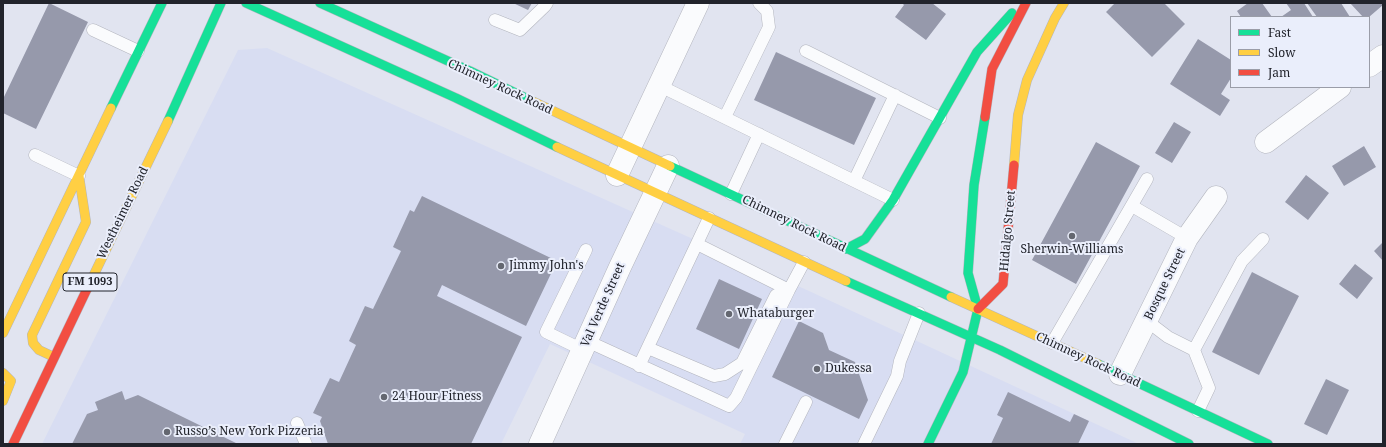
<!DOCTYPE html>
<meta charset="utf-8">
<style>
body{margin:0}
#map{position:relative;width:1386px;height:447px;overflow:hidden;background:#e1e4f0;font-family:"Noto Serif",serif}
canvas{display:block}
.frame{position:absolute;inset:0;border:4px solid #21232b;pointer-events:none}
.legend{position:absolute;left:1230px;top:16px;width:140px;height:72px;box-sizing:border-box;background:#eaeefb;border:1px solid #9a9da8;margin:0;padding:5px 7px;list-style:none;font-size:12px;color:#21232b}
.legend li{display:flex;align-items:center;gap:8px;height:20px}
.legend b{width:20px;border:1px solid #9a9da8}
</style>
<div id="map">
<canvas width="1386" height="447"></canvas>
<div class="frame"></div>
<ul class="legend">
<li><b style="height:5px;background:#16e098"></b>Fast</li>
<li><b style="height:5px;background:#ffcf43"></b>Slow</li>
<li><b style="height:5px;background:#f24e42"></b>Jam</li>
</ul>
</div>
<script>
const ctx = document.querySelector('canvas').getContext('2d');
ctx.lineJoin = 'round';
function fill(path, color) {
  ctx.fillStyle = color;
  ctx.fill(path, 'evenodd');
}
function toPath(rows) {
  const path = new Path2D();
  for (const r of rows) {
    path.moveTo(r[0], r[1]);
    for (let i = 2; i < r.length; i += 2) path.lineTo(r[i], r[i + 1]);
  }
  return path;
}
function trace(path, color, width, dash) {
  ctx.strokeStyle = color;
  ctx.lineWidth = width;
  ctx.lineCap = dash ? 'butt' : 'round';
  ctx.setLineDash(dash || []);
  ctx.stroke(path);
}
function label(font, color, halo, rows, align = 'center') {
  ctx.font = font + ' "Noto Serif",serif';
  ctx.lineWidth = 4;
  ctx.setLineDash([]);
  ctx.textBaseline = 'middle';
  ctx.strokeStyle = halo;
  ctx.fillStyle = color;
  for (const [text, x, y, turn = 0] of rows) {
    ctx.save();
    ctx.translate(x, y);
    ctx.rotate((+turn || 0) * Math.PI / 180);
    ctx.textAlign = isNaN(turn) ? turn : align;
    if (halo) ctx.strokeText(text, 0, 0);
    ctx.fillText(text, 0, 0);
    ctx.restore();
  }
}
fill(toPath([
 [267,48,809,291,1139,444,740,444,745,434,550,344,501,444,42,444,238,50]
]), '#d8ddf2');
fill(toPath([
 [49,3,88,22,36,129,3,113,3,99],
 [513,3,532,3,528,10],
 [902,3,932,3,946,14,926,40,895,17,904,5],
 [1115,3,1164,3,1185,24,1152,57,1106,12],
 [1248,3,1262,3,1272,17,1241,17,1237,11],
 [1286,3,1304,3,1313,17,1281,17,1291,10],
 [1307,3,1341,3,1350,17,1317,17],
 [1350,3,1383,3,1383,5,1369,17,1363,17],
 [1198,39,1231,60,1231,78,1221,94,1230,100,1220,116,1170,84],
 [776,52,876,98,854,145,754,100],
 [1174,122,1191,132,1172,163,1155,153],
 [1096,142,1140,166,1076,284,1032,260],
 [1364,146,1376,167,1344,186,1332,166],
 [1306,175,1329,193,1308,220,1285,202],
 [422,196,557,261,526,326,442,285,437,296,522,337,471,444,328,444,320,421,322,417,313,413,330,378,339,382,356,345,349,341,365,306,373,309,401,251,393,247,410,210,414,212],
 [1383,242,1383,261,1374,251],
 [1355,264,1373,278,1357,299,1339,284],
 [1252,272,1299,296,1259,375,1212,352],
 [719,279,762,299,739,349,696,329],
 [799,321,823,333,829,350,855,362,868,400,859,419,772,377],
 [1326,379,1349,390,1327,435,1304,424],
 [122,391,125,400,138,395,238,444,72,444,87,414,98,410,95,402],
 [1008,392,1070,422,1074,414,1089,421,1078,444,991,444,1003,418,997,415]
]), '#9699ab');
const lane = toPath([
 [495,20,520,30,545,6,547,3],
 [93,30,138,51],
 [806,51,940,118],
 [658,85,893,200],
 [725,117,769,27,767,11,759,3],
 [35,155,79,176],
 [854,181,895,95],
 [731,194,759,134],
 [1132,206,1187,238],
 [697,244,789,290],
 [1147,321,1168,337,1194,350,1209,388,1198,411],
 [587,341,729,406,736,398,789,290,804,262],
 [1052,343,1147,179],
 [648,348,714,376,725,374,742,363,776,295,789,290],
 [583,350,546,332,586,250],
 [1194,350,1242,261,1263,239],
 [639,366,709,218],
 [297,423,306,444],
 [785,444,806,402],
 [864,444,897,376,900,361,919,313]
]);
const street = toPath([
 [1369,66,1383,56],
 [1266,142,1340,87],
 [617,175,698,3],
 [1120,374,1187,238,1216,197],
 [540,444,620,267,668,166]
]);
const fast = toPath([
 [246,3,456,98,557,147],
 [320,3,470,71,532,101],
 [111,108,162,3],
 [168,121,221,3],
 [670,166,951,297],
 [846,249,865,239,893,200,977,52,1012,13],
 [846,281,1000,350,1189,444],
 [1098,364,1268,444],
 [928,444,963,372,978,309,968,273,974,185,985,117]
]);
const slow = toPath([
 [532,101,670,166],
 [557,147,846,281],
 [1014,165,1018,115,1027,80,1055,18,1064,3],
 [87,289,168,121],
 [951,297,1098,364],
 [3,333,111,108],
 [54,357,39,350,33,343,32,335,86,222,79,176],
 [3,373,11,381,3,401]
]);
const jam = toPath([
 [985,117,992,69,1026,3],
 [978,309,1003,284,1014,165],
 [13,444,87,289]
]);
trace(lane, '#b3b5be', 13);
trace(street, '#b3b5be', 23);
trace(fast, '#b3b5be', 10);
trace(slow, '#b3b5be', 10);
trace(jam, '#b3b5be', 10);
trace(lane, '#fafbfd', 12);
trace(street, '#fafbfd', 22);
trace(fast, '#16e098', 9);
trace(slow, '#ffcf43', 9);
trace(jam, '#f24e42', 9);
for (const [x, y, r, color] of [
 [1072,236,4,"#646770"],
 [501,266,4,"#646770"],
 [729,314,4,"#646770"],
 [817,369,4,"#646770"],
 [384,397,4,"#646770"],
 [167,432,4,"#646770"]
]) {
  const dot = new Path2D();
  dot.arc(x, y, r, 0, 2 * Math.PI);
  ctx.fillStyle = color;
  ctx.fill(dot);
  trace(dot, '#eaeefb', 1.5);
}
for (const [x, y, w] of [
 [90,282,54]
]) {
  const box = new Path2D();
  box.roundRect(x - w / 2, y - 9, w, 18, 3);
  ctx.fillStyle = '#eaeefb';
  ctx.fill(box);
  trace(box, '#21232b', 1);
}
label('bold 11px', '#21232b', null, [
 ["FM 1093",90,282]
]);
label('12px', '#21232b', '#eaeefb', [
 ["Chimney Rock Road",500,87,25],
 ["Westheimer Road",123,213,-64],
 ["Chimney Rock Road",794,224,26],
 ["Hidalgo Street",1008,231,-85],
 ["Bosque Street",1165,284,-64],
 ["Val Verde Street",603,305,-66],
 ["Chimney Rock Road",1088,360,25]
]);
label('12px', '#21232b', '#eaeefb', [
 ["Sherwin-Williams",1072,250,"center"],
 ["Jimmy John's",509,266],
 ["Whataburger",737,314],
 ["Dukessa",825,369],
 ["24 Hour Fitness",392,397],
 ["Russo’s New York Pizzeria",175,432]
], 'left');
</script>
